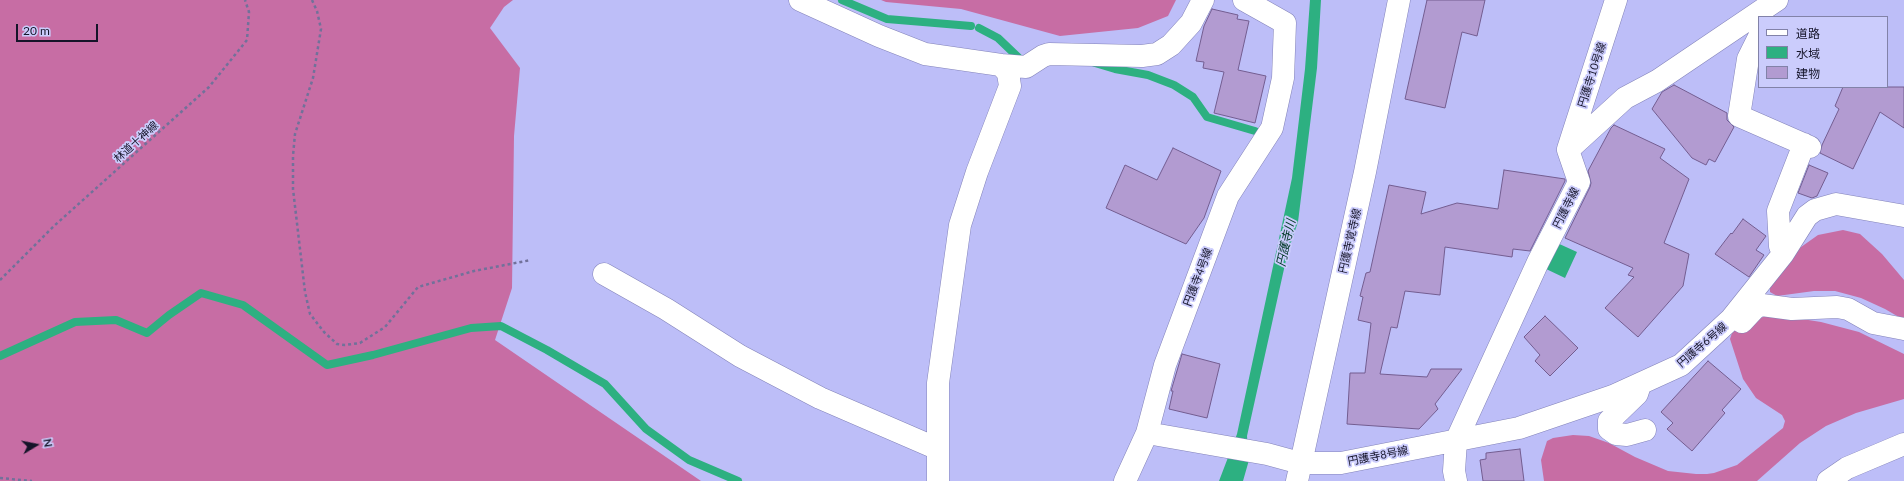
<!DOCTYPE html>
<meta charset="utf-8">
<style>
body{margin:0}
#map{position:relative;width:1904px;height:481px;overflow:hidden;background:#bdbef8;font-family:Lato,"Noto Sans JP",sans-serif}
canvas{display:block}
.legend{position:absolute;left:1758px;top:16px;width:130px;height:72px;box-sizing:border-box;background:#cbccfc;border:1px solid #8282a8;margin:0;padding:5px 7px;list-style:none;font-size:12px;color:#151429}
.legend li{display:flex;align-items:center;gap:8px;height:20px}
.legend b{width:20px;border:1px solid #8282a8}
.north{position:absolute;left:16px;top:425px;width:40px;height:40px;-webkit-text-stroke:3px #cbccfc;paint-order:stroke;rotate:80deg;font-size:11px;font-weight:700;line-height:16px;text-align:center;color:#151429}
.north::after{content:'';display:block;margin:auto;width:14px;height:18px;background:#151429;clip-path:polygon(50% 0,100% 100%,50% 72%,0 100%)}
.scale{position:absolute;left:16px;top:24px;width:82px;height:18px;box-sizing:border-box;border:2px solid #151429;border-top:0;padding-left:5px;font-size:12px;line-height:14px;white-space:nowrap;color:#151429;-webkit-text-stroke:3px #cbccfc;paint-order:stroke}
</style>
<div id="map">
<canvas width="1904" height="481"></canvas>
<ul class="legend">
<li><b style="height:5px;background:#fff"></b>道路</li>
<li><b style="height:11px;background:#2db081"></b>水域</li>
<li><b style="height:11px;background:#b29bd1"></b>建物</li>
</ul>
<div class="north">N</div>
<div class="scale">20 m</div>
</div>
<script>
const ctx = document.querySelector('canvas').getContext('2d');
ctx.lineJoin = 'round';
function fill(path, color) {
  ctx.fillStyle = color;
  ctx.fill(path, 'evenodd');
}
function toPath(rows) {
  const path = new Path2D();
  for (const r of rows) {
    path.moveTo(r[0], r[1]);
    for (let i = 2; i < r.length; i += 2) path.lineTo(r[i], r[i + 1]);
  }
  return path;
}
function trace(path, color, width, dash) {
  ctx.strokeStyle = color;
  ctx.lineWidth = width;
  ctx.lineCap = dash ? 'butt' : 'round';
  ctx.setLineDash(dash || []);
  ctx.stroke(path);
}
function label(font, color, halo, rows, align = 'center') {
  ctx.font = font + ' Lato,"Noto Sans JP",sans-serif';
  ctx.lineWidth = 3.5;
  ctx.setLineDash([]);
  ctx.textBaseline = 'middle';
  ctx.strokeStyle = halo;
  ctx.fillStyle = color;
  for (const [text, x, y, turn = 0] of rows) {
    ctx.save();
    ctx.translate(x, y);
    ctx.rotate((+turn || 0) * Math.PI / 180);
    ctx.textAlign = isNaN(turn) ? turn : align;
    if (halo) ctx.strokeText(text, 0, 0);
    ctx.fillText(text, 0, 0);
    ctx.restore();
  }
}
fill(toPath([
 [0,0,513,0,504,7,490,28,520,68,514,136,512,288,495,340,701,481,0,481],
 [881,0,1176,0,1168,16,1138,28,1060,36,961,9,886,2],
 [1843,230,1860,234,1882,254,1904,280,1904,320,1885,309,1861,298,1835,291,1814,291,1777,296,1770,292,1770,286,1794,252,1818,235],
 [1783,316,1821,322,1859,332,1904,354,1904,399,1856,413,1826,426,1800,443,1757,481,1544,481,1541,460,1547,441,1553,438,1573,435,1589,436,1609,443,1635,457,1668,471,1696,474,1707,474,1714,473,1737,465,1783,428,1785,421,1782,415,1756,398,1743,379,1730,339,1732,333,1738,327,1763,317]
]), '#c76da4');
fill(toPath([
 [1310,0,1321,0,1317,68,1298,222,1288,251,1247,436,1249,460,1243,481,1219,481,1237,434,1292,178,1305,69],
 [1555,242,1577,252,1565,278,1544,268]
]), '#2db081');
trace(toPath([
 [842,0,887,19,971,26],
 [979,28,998,38,1021,60,1023,60],
 [1095,63,1115,69,1148,75,1174,85,1193,97,1207,117,1255,131],
 [0,356,75,322,116,320,147,333,169,315,201,293,243,305,327,365,373,355,471,328,501,326,547,350,605,384,646,429,689,460,738,481]
]), '#2db081', 8);
const building = toPath([
 [1427,0,1485,0,1477,36,1462,32,1445,108,1405,99,1427,0],
 [1212,9,1238,15,1237,19,1249,21,1238,70,1266,76,1255,123,1214,113,1224,72,1203,68,1204,62,1196,61,1204,26,1212,9],
 [1674,85,1727,113,1727,120,1734,127,1715,162,1709,159,1706,165,1692,158,1652,109,1662,92,1674,85],
 [1843,87,1904,87,1904,128,1880,112,1853,169,1820,153,1822,145,1839,109,1835,106,1843,87],
 [1614,125,1665,149,1660,158,1689,179,1664,243,1689,254,1683,286,1638,337,1605,308,1634,277,1628,275,1633,268,1565,238,1590,187,1591,183,1588,171,1611,128,1614,125],
 [1173,148,1221,171,1204,218,1186,244,1106,208,1125,165,1157,180,1173,148],
 [1809,165,1828,173,1817,196,1812,198,1798,193,1809,165],
 [1504,170,1565,179,1565,181,1530,251,1513,249,1512,257,1445,247,1440,295,1405,291,1397,328,1391,327,1380,374,1427,377,1431,369,1462,369,1435,404,1438,409,1419,429,1347,424,1350,373,1365,373,1371,323,1358,320,1363,297,1360,296,1366,273,1370,272,1389,185,1426,192,1421,214,1457,203,1498,209,1504,170],
 [1743,219,1766,236,1756,250,1764,255,1749,277,1715,254,1731,233,1732,234,1743,219],
 [1545,316,1578,348,1550,376,1535,361,1540,355,1524,337,1545,316],
 [1182,354,1220,364,1207,418,1169,409,1173,391,1171,391,1182,354],
 [1708,361,1741,389,1722,410,1725,413,1692,451,1667,429,1673,423,1661,412,1708,361],
 [1520,449,1524,481,1483,481,1480,460,1486,459,1486,453,1520,449]
]);
fill(building, '#b29bd1');
trace(building, '#735d90', 1);
const minor = toPath([
 [800,0,879,36,925,54,1001,65,1008,73,1010,86,977,172,960,225,938,383,938,481],
 [1244,0,1285,23,1283,78,1272,128,1228,196,1165,365,1147,433,1267,454,1300,463,1341,463,1519,428,1613,396,1681,365,1731,319,1783,254,1807,216,1815,210,1836,204,1904,216],
 [1759,37,1748,59,1739,116,1810,147],
 [1001,65,1026,67,1043,56,1049,54,1142,56,1157,54,1171,45,1191,23,1203,0],
 [1568,149,1616,0],
 [1783,254,1780,246,1778,211,1804,144],
 [604,274,666,309,740,356,820,398,938,449],
 [1739,320,1742,322,1755,308,1762,305,1792,309,1837,307,1848,309,1873,323,1904,329],
 [1639,388,1637,394,1609,421,1609,429,1616,434,1627,435,1645,430],
 [1125,481,1147,433],
 [1297,481,1365,172,1399,0],
 [1456,481,1454,471,1456,441,1538,262,1579,182,1568,150,1625,98,1657,81,1777,0],
 [1828,481,1847,468,1904,444]
]);
trace(minor, '#8383b9', 23);
trace(toPath([
 [312,0,317,11,321,29,313,78,295,134,293,156,293,189,305,292,310,314,324,332,337,344,345,345,360,343,385,327,418,287,474,271,531,260],
 [0,280,54,226,209,87,247,40,249,12,245,0],
 [0,478,32,481]
]), '#71719a', 2.5, [3, 3]);
trace(minor, '#fff', 22);
label('11px', '#151429', '#cbccfc', [
 ["円護寺10号線",1592,75,-72],
 ["林道十神線",136,142,-42],
 ["円護寺線",1566,208,-63],
 ["円護寺覚寺線",1350,241,-77],
 ["円護寺4号線",1198,277,-69],
 ["円護寺6号線",1702,345,-41],
 ["円護寺8号線",1378,456,-11]
]);
label('italic 12px', '#013926', '#cbccfc', [
 ["円護寺川",1286,243,-77]
]);
</script>
